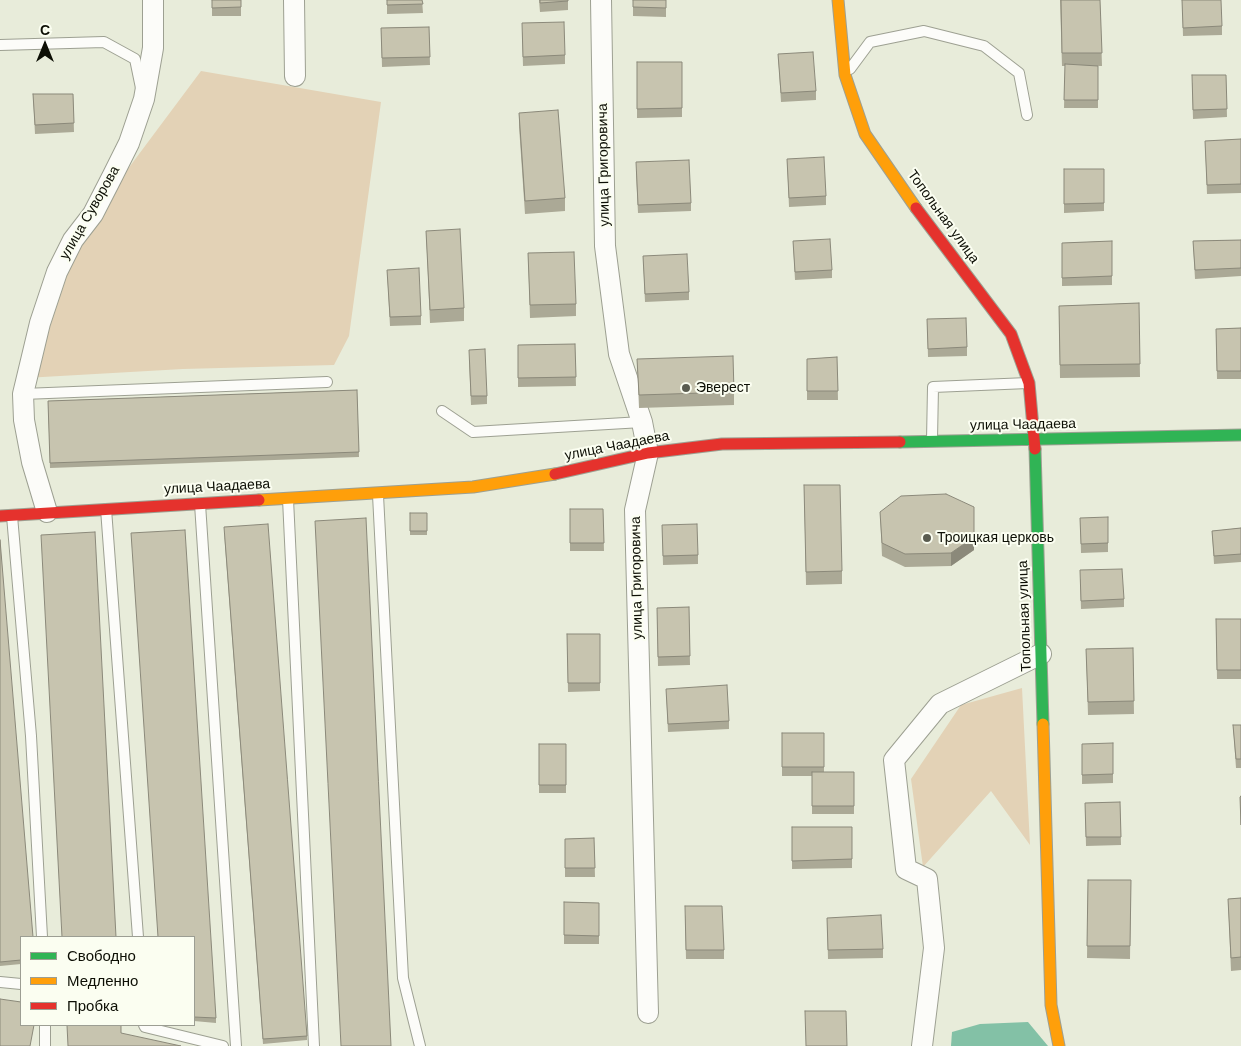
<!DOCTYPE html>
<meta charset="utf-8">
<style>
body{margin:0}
#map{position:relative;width:1241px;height:1046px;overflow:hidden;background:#e8ecda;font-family:Helvetica,sans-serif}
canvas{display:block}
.legend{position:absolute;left:20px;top:936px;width:175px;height:90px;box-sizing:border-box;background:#fbfef1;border:1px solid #9c9e93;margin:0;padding:6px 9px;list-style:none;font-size:15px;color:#0d0f05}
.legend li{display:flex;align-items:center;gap:10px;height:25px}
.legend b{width:25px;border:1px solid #9c9e93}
.north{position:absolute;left:20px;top:20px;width:50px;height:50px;-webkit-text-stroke:4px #fbfef1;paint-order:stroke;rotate:0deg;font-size:14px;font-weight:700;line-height:20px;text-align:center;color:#0d0f05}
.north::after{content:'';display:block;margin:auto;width:18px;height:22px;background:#0d0f05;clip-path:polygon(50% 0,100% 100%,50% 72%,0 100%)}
</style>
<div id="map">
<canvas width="1241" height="1046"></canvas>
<ul class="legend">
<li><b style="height:6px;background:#30b455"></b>Свободно</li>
<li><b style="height:6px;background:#ff9f0a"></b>Медленно</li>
<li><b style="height:6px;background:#e5322d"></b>Пробка</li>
</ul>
<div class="north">С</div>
</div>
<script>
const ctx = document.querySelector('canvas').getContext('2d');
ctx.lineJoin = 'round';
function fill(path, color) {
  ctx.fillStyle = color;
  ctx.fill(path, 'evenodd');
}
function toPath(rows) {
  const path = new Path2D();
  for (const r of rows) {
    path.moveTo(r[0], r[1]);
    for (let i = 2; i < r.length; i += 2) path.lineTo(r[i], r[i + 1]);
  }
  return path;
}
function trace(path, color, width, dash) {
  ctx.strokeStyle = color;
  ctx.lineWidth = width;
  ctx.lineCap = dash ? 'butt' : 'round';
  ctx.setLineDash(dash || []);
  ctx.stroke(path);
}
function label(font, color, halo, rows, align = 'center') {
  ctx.font = font + ' Helvetica,sans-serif';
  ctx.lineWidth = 4;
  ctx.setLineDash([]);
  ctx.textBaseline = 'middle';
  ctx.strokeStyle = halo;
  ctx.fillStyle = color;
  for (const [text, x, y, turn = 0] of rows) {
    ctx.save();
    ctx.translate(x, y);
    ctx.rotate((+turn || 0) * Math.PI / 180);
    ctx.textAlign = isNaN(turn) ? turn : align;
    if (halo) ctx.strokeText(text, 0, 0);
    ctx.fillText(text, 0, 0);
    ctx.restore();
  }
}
fill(toPath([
 [201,71,381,102,349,336,334,365,183,369,25,378,51,272],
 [1022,688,1030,845,991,791,923,867,911,779,961,705]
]), '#e3d2b6');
fill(toPath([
 [1028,1022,1048,1046,951,1046,952,1032,980,1024]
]), '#83c1a6');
const lane = toPath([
 [0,45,104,42,135,59,141,88],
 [850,69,870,42,924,31,984,46,1019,73,1027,115],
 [23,394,327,382],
 [442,411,473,432,642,422],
 [932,440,933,387,1028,383],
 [378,495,403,978,420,1046],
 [288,499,314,1046],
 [200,504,236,1046],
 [106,509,138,937],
 [12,516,31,736,42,937],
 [0,982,21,984],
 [144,1025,145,1027,223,1046],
 [45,1046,45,1025]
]);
const street = toPath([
 [294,0,295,76],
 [601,0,605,246,619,354,642,422,648,453,635,510,648,1013],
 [47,512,32,462,24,420,23,394,40,323,57,272,73,240,93,214,113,175,129,143,144,99,153,48,153,0],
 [922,1046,934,948,927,879,906,869,894,760,940,704,1041,654]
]);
const fast = toPath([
 [900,442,1241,435],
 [1035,449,1043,724]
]);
const slow = toPath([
 [838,0,845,75,865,134,916,208],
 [259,500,473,487,555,474],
 [1043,724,1051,1005,1059,1046]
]);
const jam = toPath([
 [916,208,1011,334,1029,383,1035,449],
 [555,474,648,453,722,444,900,442],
 [0,516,259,500]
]);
trace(lane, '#9da092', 12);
trace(street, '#9da092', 22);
trace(fast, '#9da092', 13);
trace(slow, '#9da092', 13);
trace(jam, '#9da092', 13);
trace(lane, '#fcfcf9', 10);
trace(street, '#fcfcf9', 20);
trace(fast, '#30b455', 11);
trace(slow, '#ff9f0a', 11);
trace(jam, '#e5322d', 11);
fill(toPath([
 [212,0,241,0,241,16,212,16],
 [387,0,422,0,423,13,387,14],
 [539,0,568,0,568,10,540,12],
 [633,0,666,0,666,17,633,16],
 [1060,0,1100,0,1102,66,1093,66,1098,66,1098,108,1064,108,1065,66,1062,66],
 [1182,0,1222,26,1222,35,1183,36],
 [429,27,430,65,382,67,381,28],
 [522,32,565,55,565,64,523,66],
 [778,54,816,91,816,100,781,102],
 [637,62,682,62,682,117,637,118],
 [1226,75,1227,117,1193,119,1192,83],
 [33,94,73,94,74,132,35,134],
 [519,113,565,198,565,211,525,214,519,126],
 [1241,139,1241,193,1207,194,1205,141],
 [787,159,826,196,826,205,789,207],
 [1064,169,1104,169,1104,211,1064,213],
 [636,171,691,203,691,211,638,213],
 [426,231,464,308,464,321,430,323],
 [1241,240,1241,276,1195,279,1193,241],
 [793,241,832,270,832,278,795,280],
 [1112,241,1112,285,1062,286,1062,243],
 [528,253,576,304,576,316,530,318],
 [643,256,689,292,689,300,645,302],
 [387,270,421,316,421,325,390,326],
 [1139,303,1140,377,1060,378,1059,306],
 [927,319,967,347,967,356,928,357],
 [1241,328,1241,379,1217,379,1216,329],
 [575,344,576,386,518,387,518,345],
 [837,357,838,400,807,400,807,359],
 [469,359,487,396,487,404,471,405],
 [637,359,734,392,734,405,639,408],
 [357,390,359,457,50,468,48,401],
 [804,485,842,571,842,584,806,585],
 [570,509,603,509,604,551,570,551],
 [880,512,974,550,951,566,905,567,882,556],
 [410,513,427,513,427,535,410,535],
 [1080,518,1108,543,1108,552,1081,553],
 [662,525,698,555,698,564,663,565],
 [1241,528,1241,562,1214,564,1212,531],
 [224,532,307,1036,307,1040,263,1044],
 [0,540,21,937,21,964,0,966],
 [1080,579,1124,599,1124,607,1081,609],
 [689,607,690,665,658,666,657,608],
 [1216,619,1241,619,1241,679,1217,679],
 [567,634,600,634,600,691,568,692],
 [1133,648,1134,714,1088,715,1086,649],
 [666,689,729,721,729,729,668,732],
 [1233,725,1241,725,1241,768,1236,768],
 [782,733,824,733,824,772,854,772,854,814,812,814,812,776,782,776],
 [539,744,566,744,566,793,539,793],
 [1082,744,1113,774,1113,783,1082,784],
 [1120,802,1121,845,1086,846,1085,803],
 [792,827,852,827,852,868,792,869],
 [594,838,595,877,565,877,565,839],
 [1088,880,1131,880,1130,959,1087,958],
 [1241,898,1241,970,1231,971,1228,899],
 [564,902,599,903,599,944,564,944],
 [685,915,724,950,724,959,686,959],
 [827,918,883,949,883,958,828,959],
 [194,937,216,1018,216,1023,194,1021]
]), '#aba996');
fill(toPath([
 [974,537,974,550,951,566,951,553]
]), '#8b897a');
const building = toPath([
 [212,0,241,0,241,7,212,8,212,0],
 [387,0,422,0,423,4,387,5,387,0],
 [540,0,568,0,568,1,540,3,540,0],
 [633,0,666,0,666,8,633,7,633,0],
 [1061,0,1100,0,1102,53,1062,53,1061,0],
 [1182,0,1221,0,1222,26,1183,28,1182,0],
 [564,22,565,55,523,57,522,23,564,22],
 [429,27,430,57,382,58,381,28,429,27],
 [813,52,816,91,781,93,778,54,813,52],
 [637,62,682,62,682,108,637,109,637,62],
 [1065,64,1098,66,1098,100,1064,100,1065,64],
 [1192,75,1226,75,1227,109,1193,110,1192,75],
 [33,94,73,94,74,123,35,125,33,94],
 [558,110,565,198,525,201,519,113,558,110],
 [1241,139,1241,184,1207,185,1205,141,1241,139],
 [824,157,826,196,789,198,787,159,824,157],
 [689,160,691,203,638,205,636,162,689,160],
 [1064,169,1104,169,1104,203,1064,204,1064,169],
 [460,229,464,308,430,310,426,231,460,229],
 [830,239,832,270,795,272,793,241,830,239],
 [1241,240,1241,268,1195,270,1193,241,1241,240],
 [1112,241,1112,276,1062,278,1062,243,1112,241],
 [574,252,576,304,530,305,528,253,574,252],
 [687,254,689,292,645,294,643,256,687,254],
 [419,268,421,316,390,317,387,270,419,268],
 [1139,303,1140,364,1060,365,1059,306,1139,303],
 [966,318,967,347,928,349,927,319,966,318],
 [1241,328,1241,371,1217,371,1216,329,1241,328],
 [575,344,576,377,518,378,518,345,575,344],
 [485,349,487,396,471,396,469,350,485,349],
 [733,356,734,392,639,395,637,359,733,356],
 [837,357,838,391,807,391,807,359,837,357],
 [357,390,359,452,50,463,48,401,357,390],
 [804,485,840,485,842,571,806,572,804,485],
 [946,494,974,507,974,537,951,553,905,554,882,543,880,512,901,496,946,494],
 [570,509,603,509,604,543,570,543,570,509],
 [410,513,427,513,427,531,410,531,410,513],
 [1108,517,1108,543,1081,544,1080,518,1108,517],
 [366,518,391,1046,341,1046,315,521,366,518],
 [268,524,307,1036,263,1039,224,527,268,524],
 [697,524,698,555,663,556,662,525,697,524],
 [1241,528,1241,554,1214,556,1212,531,1241,528],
 [185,530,216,1018,194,1017,194,937,158,937,131,533,185,530],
 [95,532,116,937,62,937,41,535,95,532],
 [0,540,33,937,21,937,21,960,0,962,0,540],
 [1122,569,1124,599,1081,601,1080,570,1122,569],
 [689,607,690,656,658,657,657,608,689,607],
 [1216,619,1241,619,1241,670,1217,670,1216,619],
 [567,634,600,634,600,683,568,683,567,634],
 [1133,648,1134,701,1088,702,1086,649,1133,648],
 [727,685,729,721,668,724,666,689,727,685],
 [1233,725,1241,725,1241,759,1236,759,1233,725],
 [782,733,824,733,824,767,782,767,782,733],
 [1113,743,1113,774,1082,775,1082,744,1113,743],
 [539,744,566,744,566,785,539,785,539,744],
 [812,772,854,772,854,806,812,806,812,772],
 [1241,796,1241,825,1240,797,1241,796],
 [1120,802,1121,837,1086,837,1085,803,1120,802],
 [792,827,852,827,852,859,792,861,792,827],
 [594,838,595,868,565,868,565,839,594,838],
 [1088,880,1131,880,1130,946,1087,946,1088,880],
 [1241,898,1241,957,1231,958,1228,899,1241,898],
 [564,902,599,903,599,936,564,935,564,902],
 [685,906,722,906,724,950,686,950,685,906],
 [881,915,883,949,828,950,827,918,881,915],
 [0,999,21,1002,21,1025,34,1025,30,1046,0,1046,0,999],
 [805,1011,846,1011,847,1046,806,1046,805,1011],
 [67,1025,121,1025,121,1033,181,1046,68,1046,67,1025]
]);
fill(building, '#c7c4af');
trace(building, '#8b897a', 1);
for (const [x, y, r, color] of [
 [686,388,5,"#5a5c50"],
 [927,538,5,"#5a5c50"]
]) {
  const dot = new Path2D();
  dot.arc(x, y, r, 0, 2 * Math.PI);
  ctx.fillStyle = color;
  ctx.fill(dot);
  trace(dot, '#fbfef1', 2);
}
label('14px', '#0d0f05', '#fbfef1', [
 ["улица Григоровича",604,165,-91],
 ["улица Суворова",90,213,-60],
 ["Топольная улица",943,217,54],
 ["улица Чаадаева",1023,425,-1],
 ["улица Чаадаева",617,446,-11],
 ["улица Чаадаева",217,487,-3],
 ["улица Григоровича",637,578,-91],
 ["Топольная улица",1025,616,-92]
]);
label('14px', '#0d0f05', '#fbfef1', [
 ["Эверест",696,388],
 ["Троицкая церковь",937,538]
], 'left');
</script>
